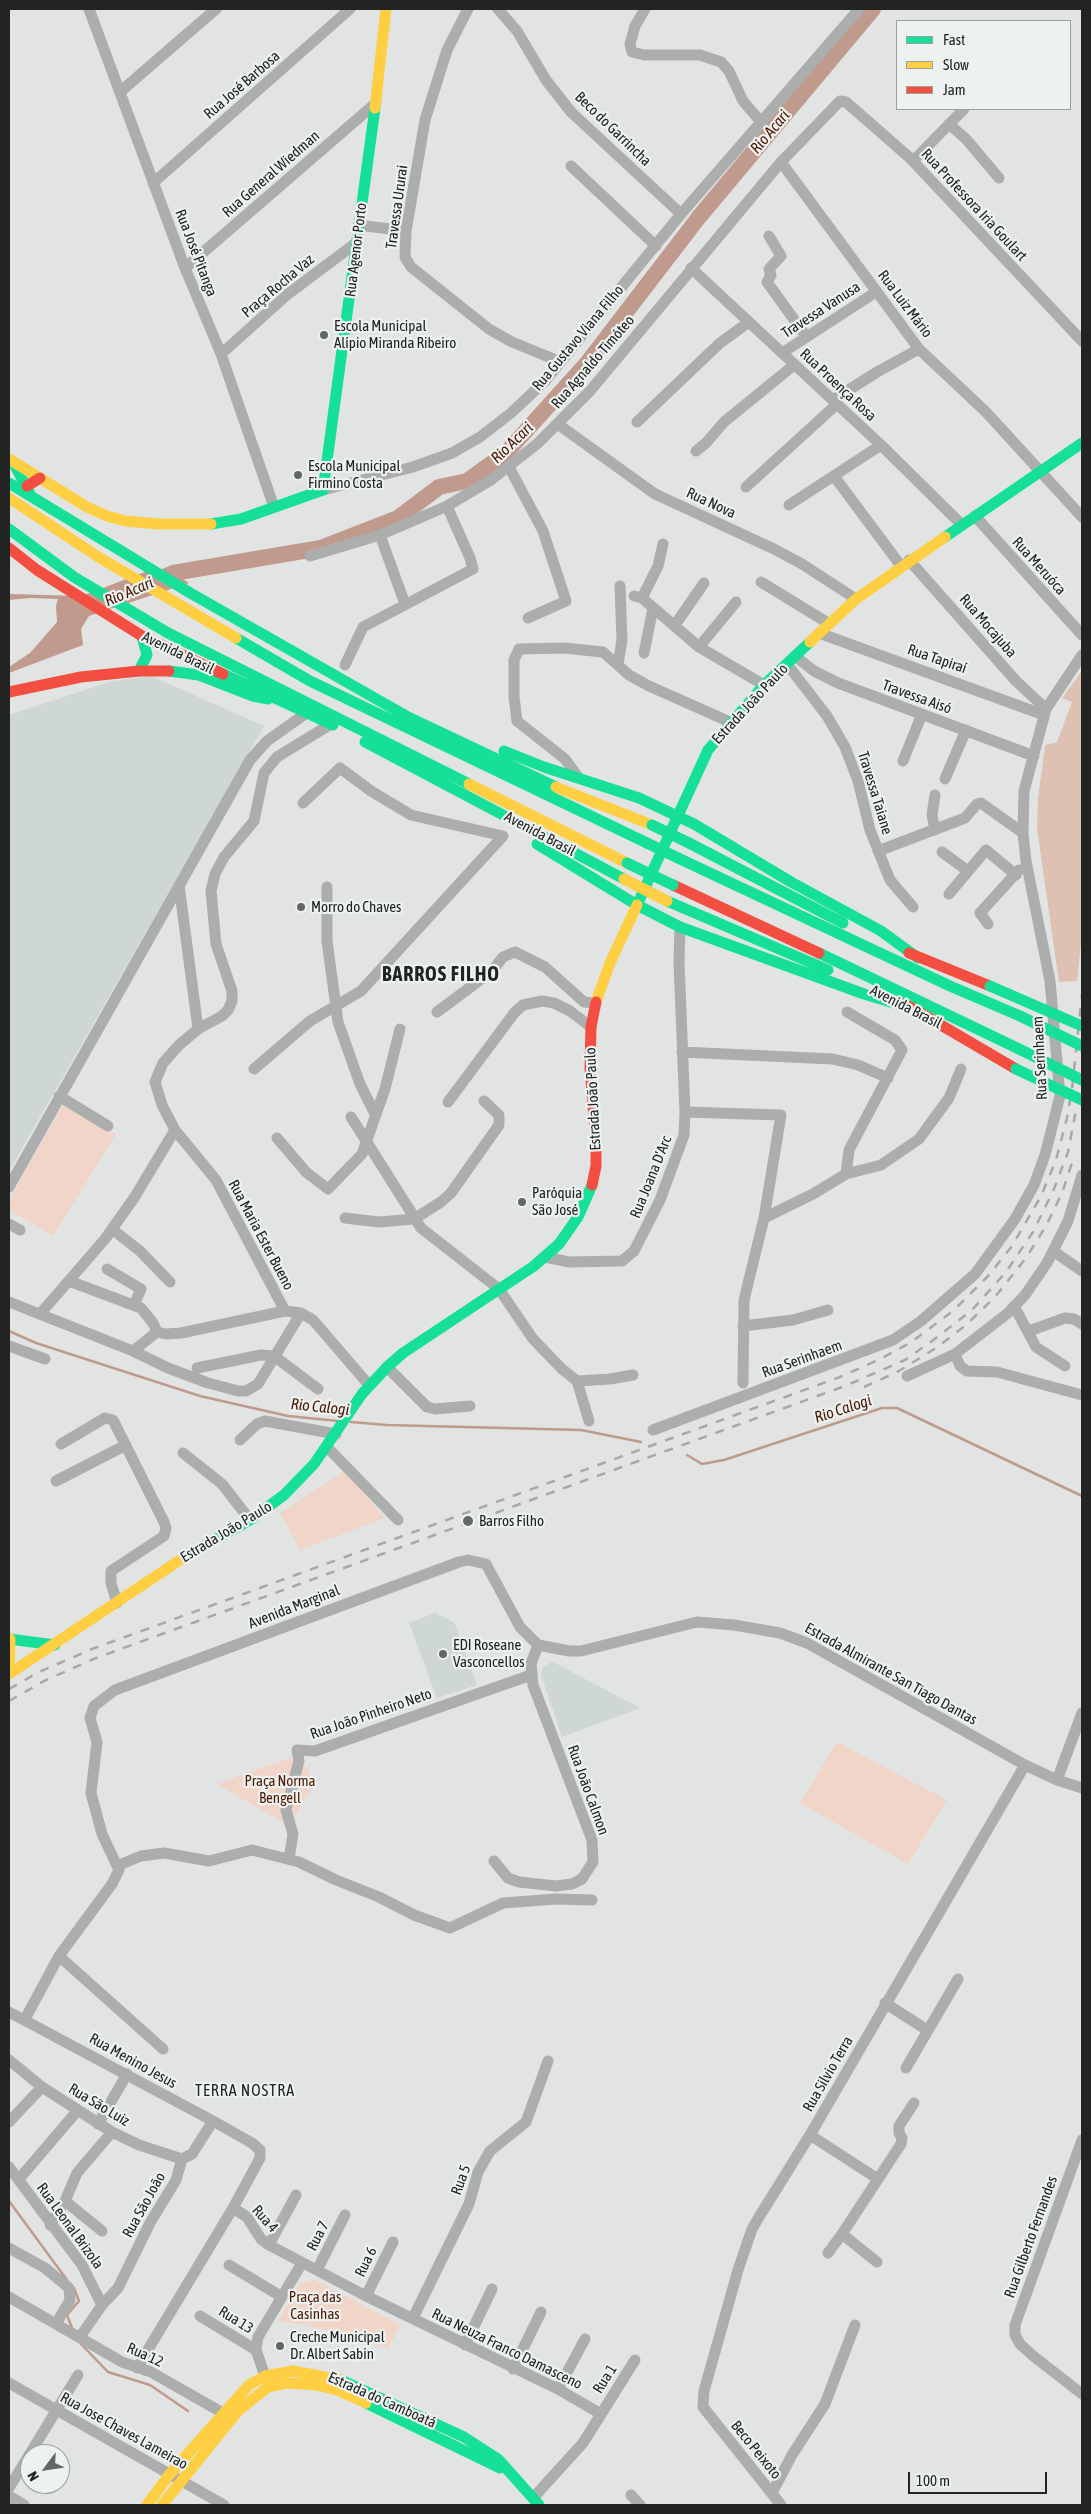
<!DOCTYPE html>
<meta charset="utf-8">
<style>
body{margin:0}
#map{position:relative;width:1091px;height:2514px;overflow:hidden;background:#e1e4e3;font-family:"Asap Condensed",sans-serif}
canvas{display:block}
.frame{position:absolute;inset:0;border:10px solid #222423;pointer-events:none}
.legend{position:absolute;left:896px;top:20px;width:175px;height:90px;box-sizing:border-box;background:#edf2f0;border:1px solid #9ca09e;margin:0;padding:6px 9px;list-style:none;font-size:15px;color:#222423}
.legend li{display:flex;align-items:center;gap:10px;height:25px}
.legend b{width:25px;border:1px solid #9ca09e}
.north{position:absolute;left:20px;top:2444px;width:50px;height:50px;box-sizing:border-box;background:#edf2f0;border:1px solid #9ca09e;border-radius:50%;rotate:239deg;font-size:14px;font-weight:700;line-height:20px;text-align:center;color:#222423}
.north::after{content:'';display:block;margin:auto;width:18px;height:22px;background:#656766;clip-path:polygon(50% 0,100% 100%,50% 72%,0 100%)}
.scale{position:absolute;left:908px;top:2472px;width:139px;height:22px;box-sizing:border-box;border:2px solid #222423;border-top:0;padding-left:6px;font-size:15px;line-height:18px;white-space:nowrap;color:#222423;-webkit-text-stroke:4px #edf2f0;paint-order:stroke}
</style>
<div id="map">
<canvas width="1091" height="2514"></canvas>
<div class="frame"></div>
<ul class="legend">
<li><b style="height:6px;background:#16e098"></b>Fast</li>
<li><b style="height:6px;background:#ffcf43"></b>Slow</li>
<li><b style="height:6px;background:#f24e42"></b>Jam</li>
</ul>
<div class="north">N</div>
<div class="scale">100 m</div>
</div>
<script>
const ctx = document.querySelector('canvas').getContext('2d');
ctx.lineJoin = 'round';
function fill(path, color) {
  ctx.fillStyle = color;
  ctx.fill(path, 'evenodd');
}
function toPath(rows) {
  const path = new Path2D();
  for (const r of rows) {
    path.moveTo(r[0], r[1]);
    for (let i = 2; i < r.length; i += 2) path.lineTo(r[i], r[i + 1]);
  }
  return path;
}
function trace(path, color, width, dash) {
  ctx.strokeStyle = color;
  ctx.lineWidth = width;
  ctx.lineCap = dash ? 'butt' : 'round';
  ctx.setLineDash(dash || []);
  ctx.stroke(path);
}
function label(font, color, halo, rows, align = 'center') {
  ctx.font = font + ' "Asap Condensed",sans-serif';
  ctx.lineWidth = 4.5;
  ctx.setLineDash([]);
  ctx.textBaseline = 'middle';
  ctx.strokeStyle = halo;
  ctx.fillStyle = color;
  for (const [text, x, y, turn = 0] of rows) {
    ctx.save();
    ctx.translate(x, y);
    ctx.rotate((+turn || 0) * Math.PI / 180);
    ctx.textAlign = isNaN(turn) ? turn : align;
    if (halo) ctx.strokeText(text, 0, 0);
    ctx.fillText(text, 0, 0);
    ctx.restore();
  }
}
fill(toPath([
 [151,676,264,726,9,1171,9,715,112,681],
 [435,1613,454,1622,477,1685,437,1698,409,1623],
 [552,1662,557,1664,640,1708,562,1737,541,1675,543,1667]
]), '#ced7d4');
fill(toPath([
 [63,1104,116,1134,53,1236,9,1210,9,1200],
 [345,1471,385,1518,300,1550,280,1513],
 [837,1742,947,1800,908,1864,800,1803],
 [290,1758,296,1759,308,1769,314,1784,289,1826,217,1784],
 [314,2280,401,2325,388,2348,305,2325,278,2321,300,2284]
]), '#f2d5c9');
fill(toPath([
 [1082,671,1082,933,1077,981,1059,982,1037,829,1038,799,1045,745,1057,742,1072,702,1062,698]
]), '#dfc1b4');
fill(toPath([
 [167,569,189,583,89,616,81,629,83,645,9,673,9,667,30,653,57,622,56,606,58,599,30,598,9,600,9,594,82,596,147,571]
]), '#c09a8c');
trace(toPath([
 [9,1331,36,1343,200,1396,288,1416,338,1421],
 [351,1422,387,1425,581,1430,641,1442],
 [687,1455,702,1464,724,1460,882,1408,897,1408,1082,1496],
 [9,2201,67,2280],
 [72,2328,67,2315,79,2301,74,2288],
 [81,2344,108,2372,150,2385,188,2411]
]), '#c09a8c', 2.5);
trace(toPath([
 [154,581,173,573,321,548,398,518,439,487,467,481,506,453,587,363,699,217,873,9]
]), '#c09a8c', 16);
trace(toPath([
 [89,9,185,268,221,354,274,507],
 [468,9,447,50,425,120,406,231,405,257,411,267,489,329,512,342,561,362],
 [498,9,517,31,546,80,571,112,681,214],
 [645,9,635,26,630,44,632,52,644,55,700,55,721,62,729,71,743,101,761,122],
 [120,92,216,9],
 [949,124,966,139,999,178],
 [913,161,964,109],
 [781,162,919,349,986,412,1082,517],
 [571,166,656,246],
 [153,183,350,9],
 [358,225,406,231],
 [769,236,781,256,769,269,771,275,767,282,806,336],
 [185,268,376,103],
 [691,268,881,445,962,525],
 [782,353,876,292],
 [221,354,288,294,356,243],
 [833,400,877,372,919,349],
 [637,422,720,343,749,322],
 [559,425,655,494,774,549,802,564,856,599],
 [696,451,706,443,724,422,794,365],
 [509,467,543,531,566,601,528,618],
 [834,476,901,566],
 [746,487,837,404],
 [323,490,413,467,452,453,480,437,511,413,545,381,681,214,859,9],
 [789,505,881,445],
 [975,516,1082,635],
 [380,535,405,604],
 [310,556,380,535,447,506,491,480,537,444,590,391,781,162,840,101,846,102,910,158,1082,341],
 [909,560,1016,681,1046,709],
 [761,582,828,623],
 [634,596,642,598,699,647,764,685],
 [642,598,658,566,663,544],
 [675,625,704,583],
 [819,633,1044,715],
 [699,647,736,602],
 [644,653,653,608],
 [795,656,814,671,838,683,1034,756],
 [787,664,827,716,845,747,858,781,870,830,890,880,913,907],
 [345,665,363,627,473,569,470,558,447,506],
 [618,665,622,640,620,586],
 [331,724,277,757,264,773,254,821,224,857,215,874,211,891,216,944,232,991,232,1001,228,1010,222,1016,198,1029,179,1045,163,1063,155,1082,162,1105,175,1130,216,1180,285,1311,301,1313,313,1320,369,1385],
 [903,761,922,714],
 [578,777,565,759,517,721,514,697,514,660,519,649,564,648,603,652,629,675,649,686,730,722],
 [945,779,966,730],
 [935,795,932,815,935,830],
 [878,851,965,818,977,804,981,803,1023,833],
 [942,852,968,871],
 [179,885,198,1029],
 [327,887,327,941,338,1022,360,1084,375,1114],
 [949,894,986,850,1016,875],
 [988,924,980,913,1019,870],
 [437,1012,492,971,503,957,515,952,545,967,584,1002,596,1003],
 [682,1052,833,1059,858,1065,888,1078],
 [254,1069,310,1021,361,991,503,836,411,815,371,791,340,768,303,803],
 [59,1096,108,1126],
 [448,1102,515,1012,523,1005,542,1001,554,1003,570,1011,591,1027],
 [685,1112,781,1115,764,1218],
 [351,1117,421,1228,499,1289,533,1339,562,1369,577,1381,589,1421],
 [277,1138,306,1172,328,1189,362,1154,385,1089,400,1029],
 [846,1174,881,1165,919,1139,949,1098,961,1069],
 [9,1187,250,760,267,741,305,714],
 [345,1218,379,1222,414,1219,441,1202,451,1193,499,1125,499,1115,484,1101],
 [9,1224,20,1230],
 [112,1229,140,1251,170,1282],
 [1053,1251,1082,1271],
 [545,1257,569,1262,622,1261,634,1251,660,1200,684,1135,685,1112,679,962,680,927],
 [107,1269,141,1289,134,1305],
 [69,1281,141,1308,153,1323,157,1332],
 [9,1302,133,1351,168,1368,208,1383,238,1391,246,1391,258,1384,301,1313],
 [1014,1306,1036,1347,1065,1366],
 [40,1314,105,1239,134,1198,175,1130],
 [743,1326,793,1320,828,1310],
 [1029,1331,1065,1318,1074,1319,1082,1324],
 [9,1346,45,1359],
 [133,1351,157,1332,166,1334,181,1333,285,1311],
 [955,1354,960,1366,967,1371,997,1372,1082,1395],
 [387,1367,427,1407,435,1409,470,1406],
 [197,1368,261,1355,274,1356,318,1389],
 [907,1376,955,1354,1008,1313,1025,1295,1047,1263,1068,1221,1082,1175],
 [577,1381,610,1379,633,1375],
 [743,1383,744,1300,764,1218,813,1194,846,1174,849,1150,902,1050,895,1040,847,1012],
 [653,1430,893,1340,921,1321,975,1274,1015,1219,1034,1185,1045,1155,1060,1096,1050,981,1026,861,1023,833,1024,791,1046,709,1082,655],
 [240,1440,257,1424,265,1421,336,1434],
 [61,1444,105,1418,113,1420,164,1522,166,1528,164,1536,111,1571,111,1583,117,1603],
 [327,1447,398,1520],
 [183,1453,222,1484,250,1520],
 [56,1481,126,1445],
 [1057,1780,1082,1713],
 [289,1859,293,1834,286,1810,299,1761,297,1750,315,1751,531,1675],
 [494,1861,508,1878,519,1882,556,1886,572,1884,582,1879,593,1862,592,1840,533,1685,531,1664,538,1645],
 [119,1865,141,1856,164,1853,209,1861,252,1850,299,1862,336,1880,379,1897,414,1915,450,1928,503,1903,556,1899,592,1900],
 [59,1956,163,2049],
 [885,2003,927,2030],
 [9,2012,213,2121,252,2143,260,2150,260,2158,233,2208,137,2368],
 [25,2019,59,1956,112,1884,119,1870,102,1834,91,1793,97,1742,90,1718,94,1706,115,1690,459,1562,468,1560,486,1564,520,1627,538,1645,569,1651,581,1651,697,1622,734,1625,780,1633,807,1643,1025,1765,1057,1780,1082,1788],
 [9,2060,42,2087,112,2132,139,2145,182,2159],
 [906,2068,958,1979],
 [9,2122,42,2087],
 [98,2124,127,2074],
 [810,2135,878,2179],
 [1082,2140,1015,2325,1015,2335,1020,2344,1032,2355,1082,2394],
 [9,2167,82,2265,102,2305],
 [19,2179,78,2110],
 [65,2201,102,2231],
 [233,2208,247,2217,261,2239,269,2245,366,2296,558,2389,601,2414],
 [50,2225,65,2201,77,2173,112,2132],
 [269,2245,296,2195],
 [9,2248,45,2268,69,2288,70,2300,56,2324],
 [828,2253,842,2234],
 [877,2262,842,2234,901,2144,902,2138,899,2133,899,2126,914,2103],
 [229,2265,282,2297],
 [317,2270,345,2215],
 [366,2296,393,2242],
 [9,2297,122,2362,151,2372,223,2413],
 [200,2316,256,2350],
 [413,2318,469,2204,478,2172,490,2151,526,2122,548,2061],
 [80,2337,102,2305,118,2288,150,2223,176,2180,182,2159,192,2154,213,2121],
 [465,2345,492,2289],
 [513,2369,541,2312],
 [265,2376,256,2350,258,2337,302,2263],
 [9,2383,224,2505],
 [558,2389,585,2339],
 [9,2488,78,2375],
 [772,2493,792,2455,825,2404,855,2325],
 [631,2495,640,2505],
 [9,2496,24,2505],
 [533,2498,583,2443,635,2360],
 [781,2505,703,2407,704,2391,738,2270,752,2229,759,2217,810,2135,1025,1765]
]), '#acadad', 11);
trace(toPath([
 [13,462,31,496],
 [9,483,192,594,408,717,556,787],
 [211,524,241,519,323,490,375,108],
 [9,529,74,577,168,633,469,784],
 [945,537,1082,443],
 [236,638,310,681,647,843],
 [139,671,147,655,142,636],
 [169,671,199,675,253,696,268,699],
 [223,674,333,725],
 [365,742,624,879],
 [504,751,544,767,639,798,694,824,791,882,881,931,918,958],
 [689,843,843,923],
 [537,844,637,905,680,927,864,994,914,1009],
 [678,858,950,986,1020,1016],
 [667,901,828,970],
 [637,905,708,750,764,685,810,642],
 [819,953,1017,1048],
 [186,1556,250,1520,284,1495,314,1464,362,1394,387,1367,403,1353,534,1266,559,1244,578,1217,592,1185],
 [9,1639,55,1645],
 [341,2380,464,2437,498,2459,539,2505],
 [366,2403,500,2468]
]), '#16e098', 11);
trace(toPath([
 [375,108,386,9],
 [9,459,87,507,107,516,125,521,159,524,211,524],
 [9,498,100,558,236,638],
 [810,642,856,599,945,537],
 [469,784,627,863],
 [556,787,652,825],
 [596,1002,610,963,637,905],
 [9,1667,10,1639],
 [9,1674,186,1556],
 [147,2505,169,2475,249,2385,265,2376,293,2371,341,2380],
 [162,2505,238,2411,268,2387,287,2383,316,2385,337,2390,366,2403]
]), '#ffcf43', 11);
trace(toPath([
 [27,486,40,478],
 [9,548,37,570,142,636,223,674],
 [9,692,81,677,139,671,169,671],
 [673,885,819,953],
 [909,953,990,986],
 [905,1004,1016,1069],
 [592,1185,596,1166,596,1143,590,1067,591,1027,596,1002]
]), '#f24e42', 11);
trace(toPath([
 [864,1387,899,1371,936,1348,966,1325,995,1297,1026,1258,1046,1226,1062,1193,1074,1157],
 [9,1689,39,1672,92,1649,840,1377,876,1361,910,1343,953,1311,989,1275,1012,1246,1041,1196,1056,1160,1067,1118,1072,1089,1082,994],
 [9,1701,44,1681,96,1658,845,1386,905,1360,932,1341,972,1310,1006,1272,1033,1232,1054,1189,1068,1152,1076,1110]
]), '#a7a8a8', 2.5, [9, 9]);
trace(toPath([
 [652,825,689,843],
 [647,843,678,858],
 [627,863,673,885],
 [990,986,1082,1026],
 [1020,1016,1082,1046],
 [1017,1048,1082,1080],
 [1016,1069,1082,1100]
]), '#16e098', 11);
trace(toPath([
 [624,879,667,901]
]), '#ffcf43', 11);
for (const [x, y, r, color] of [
 [324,335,5,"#656766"],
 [298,475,5,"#656766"],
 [301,907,5,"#656766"],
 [522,1202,5,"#656766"],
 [468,1521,6,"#656766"],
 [443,1654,5,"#656766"],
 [280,2346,5,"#656766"]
]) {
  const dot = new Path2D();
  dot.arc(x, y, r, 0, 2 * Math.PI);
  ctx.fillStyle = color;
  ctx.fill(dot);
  trace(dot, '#edf2f0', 2);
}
label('15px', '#222423', '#edf2f0', [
 ["Rua José Barbosa",242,85,-41],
 ["Beco do Garrincha",613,129,44],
 ["Rua General Wiedman",271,174,-41],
 ["Rua Professora Iria Goulart",974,205,47],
 ["Travessa Ururai",397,207,-82],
 ["Rua Agenor Porto",356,250,-83],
 ["Rua José Pitanga",196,253,69],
 ["Praça Rocha Vaz",278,286,-40],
 ["Rua Luiz Mário",905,304,53],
 ["Travessa Vanusa",821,310,-33],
 ["Rua Gustavo Viana Filho",578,338,-50],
 ["Rua Agnaldo Timóteo",593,362,-49],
 ["Rua Proença Rosa",838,385,43],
 ["Rua Nova",711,503,25],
 ["Rua Meruóca",1039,566,48],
 ["Rua Mocajuba",988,626,49],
 ["Avenida Brasil",178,653,26],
 ["Rua Tapiraí",937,659,19],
 ["Travessa Aisó",917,697,20],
 ["Estrada João Paulo",750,704,-47],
 ["Travessa Taiane",875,793,73],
 ["Avenida Brasil",540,834,28],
 ["Avenida Brasil",906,1007,27],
 ["Rua Serinhaem",1040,1058,-93],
 ["Estrada João Paulo",593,1099,-93],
 ["Rua Joana D'Arc",651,1177,-68],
 ["Rua Maria Ester Bueno",261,1235,62],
 ["Rua Serinhaem",802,1359,-20],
 ["Estrada João Paulo",226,1532,-31],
 ["Avenida Marginal",294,1607,-21],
 ["Estrada Almirante San Tiago Dantas",891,1674,29],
 ["Rua João Pinheiro Neto",371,1714,-19],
 ["Rua João Calmon",588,1790,70],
 ["Rua Menino Jesus",133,2061,29],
 ["Rua Silvio Terra",828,2074,-60],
 ["Rua São Luiz",99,2105,31],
 ["Rua 5",461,2180,-70],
 ["Rua Sāo Joāo",144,2205,-61],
 ["Rua 4",265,2219,48],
 ["Rua Leonal Brizola",70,2226,54],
 ["Rua 7",318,2236,-63],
 ["Rua Gilberto Fernandes",1031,2237,-70],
 ["Rua 6",366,2262,-64],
 ["Rua 13",236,2320,32],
 ["Rua Neuza Franco Damasceno",507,2349,26],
 ["Rua 12",145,2355,24],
 ["Rua 1",605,2379,-58],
 ["Estrada do Camboatá",382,2400,24],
 ["Rua Jose Chaves Lameirao",124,2431,29],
 ["Beco Peixoto",756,2450,51]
]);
label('15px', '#222423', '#edf2f0', [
 ["Escola Municipal",334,326],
 ["Alípio Miranda Ribeiro",334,343],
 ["Escola Municipal",308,466],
 ["Firmino Costa",308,483],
 ["Morro do Chaves",311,907],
 ["Paróquia",532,1193],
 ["São José",532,1210],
 ["Barros Filho",479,1521],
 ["EDI Roseane",453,1645],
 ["Vasconcellos",453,1662],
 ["Creche Municipal",290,2337],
 ["Dr. Albert Sabin",290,2354]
], 'left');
label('15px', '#4e1a04', '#edf2f0', [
 ["Praça Norma",280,1781],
 ["Bengell",280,1798],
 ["Praça das",315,2297],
 ["Casinhas",315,2314]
]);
label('italic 16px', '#4c1802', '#edf2f0', [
 ["Rio Acari",770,132,-50],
 ["Rio Acari",512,443,-44],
 ["Rio Acari",129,592,-23],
 ["Rio Calogi",320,1407,6],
 ["Rio Calogi",843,1409,-18]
]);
ctx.letterSpacing = '1px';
label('16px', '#222423', '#edf2f0', [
 ["TERRA NOSTRA",245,2091]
]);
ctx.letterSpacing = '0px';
ctx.letterSpacing = '1px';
label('bold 20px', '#222423', '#edf2f0', [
 ["BARROS FILHO",441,975]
]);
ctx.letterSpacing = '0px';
</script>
